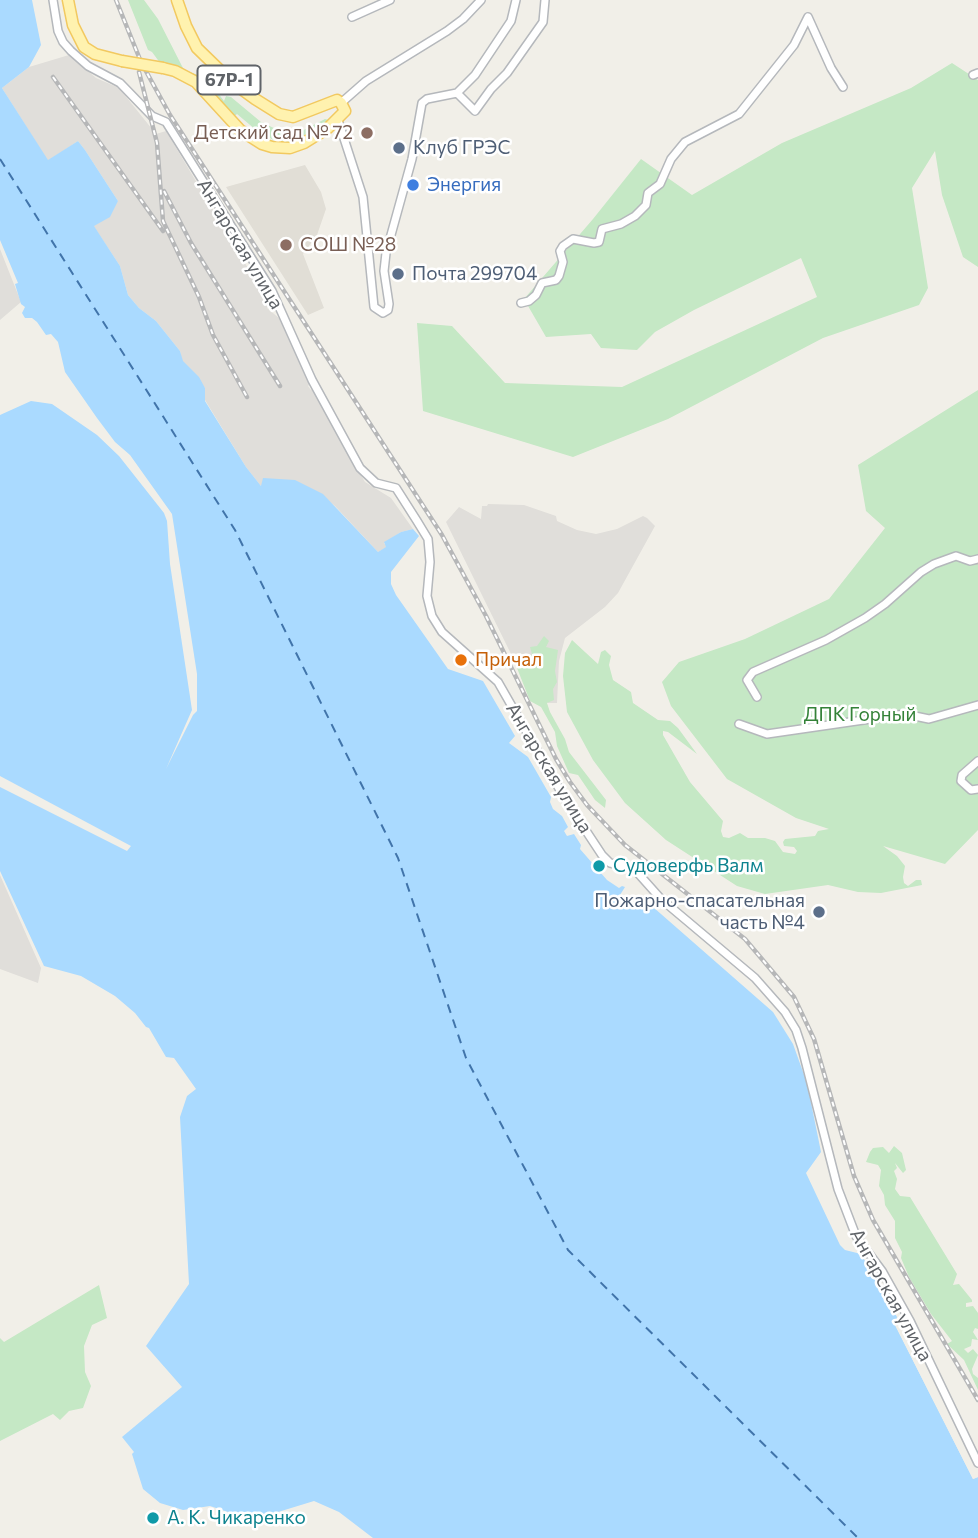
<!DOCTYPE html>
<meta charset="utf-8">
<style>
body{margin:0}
canvas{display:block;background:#f1efe8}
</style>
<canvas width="978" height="1538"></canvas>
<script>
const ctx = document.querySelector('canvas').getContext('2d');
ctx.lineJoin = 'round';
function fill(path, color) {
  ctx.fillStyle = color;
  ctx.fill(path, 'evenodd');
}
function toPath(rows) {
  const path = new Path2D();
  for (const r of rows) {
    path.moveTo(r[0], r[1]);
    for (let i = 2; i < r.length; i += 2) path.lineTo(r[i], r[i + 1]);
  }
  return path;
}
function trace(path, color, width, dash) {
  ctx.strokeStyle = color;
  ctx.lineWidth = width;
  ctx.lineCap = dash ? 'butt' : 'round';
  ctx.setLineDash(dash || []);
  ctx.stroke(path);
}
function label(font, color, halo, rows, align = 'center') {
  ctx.font = font + ' Commissioner,sans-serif';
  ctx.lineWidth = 5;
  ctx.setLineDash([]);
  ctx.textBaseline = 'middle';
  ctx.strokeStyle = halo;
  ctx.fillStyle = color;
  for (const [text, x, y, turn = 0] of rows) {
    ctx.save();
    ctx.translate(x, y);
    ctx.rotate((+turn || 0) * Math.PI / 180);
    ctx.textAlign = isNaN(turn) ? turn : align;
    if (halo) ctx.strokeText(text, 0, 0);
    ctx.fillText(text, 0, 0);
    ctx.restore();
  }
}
fill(toPath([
 [69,55,96,78,119,88,156,134,166,131,270,305,267,308,280,319,310,384,308,386,311,390,314,389,356,467,365,482,391,498,413,529,401,532,384,543,387,547,378,552,335,506,324,497,261,486,246,467,205,400,205,388,182,361,180,351,156,321,139,308,128,295,120,266,93,225,118,201,85,150,78,141,48,161,2,88,29,67],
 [0,249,21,302,0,320],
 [488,504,524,505,556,516,557,521,577,530,596,534,617,529,643,516,647,518,655,526,618,593,605,607,565,638,559,661,557,703,548,703,521,653,511,654,446,522,459,507,481,519,482,506,487,506],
 [0,875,41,968,38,983,0,969]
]), '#e0deda');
fill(toPath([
 [305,165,321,192,326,209,317,235,303,254,324,308,308,315,226,187]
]), '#e1ded6');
fill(toPath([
 [128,0,144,0,158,19,184,70,198,75,215,89,224,101,226,96,231,97,261,122,278,130,285,136,296,134,325,119,329,120,331,123,320,132,307,134,302,143,284,146,256,130,237,114,232,118,221,117,192,84,179,76,169,75,152,52,148,50],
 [952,63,978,80,978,267,963,257,942,195,935,151,912,188,928,288,919,305,823,338,668,419,573,457,423,411,417,323,452,326,505,383,622,387,817,297,801,258,694,310,655,332,637,350,601,348,591,334,546,337,524,299,593,219,641,159,692,195,782,143,911,88],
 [978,390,978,830,945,864,883,846,897,856,905,866,903,877,904,883,908,886,916,880,921,880,922,885,881,893,858,892,828,885,765,894,737,886,666,840,625,803,593,760,567,712,563,676,565,653,572,640,598,664,601,652,605,650,611,656,609,665,613,680,631,692,633,703,658,720,670,721,678,728,697,754,668,732,663,731,663,735,690,782,723,821,721,831,723,837,729,838,740,833,748,838,765,838,775,841,783,852,795,854,797,851,794,847,784,846,783,842,785,839,815,836,818,831,829,829,796,818,727,779,671,706,662,682,679,662,745,639,829,599,885,528,866,511,858,465],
 [544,636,549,641,546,647,558,650,555,671,557,682,553,689,554,700,547,703,550,712,565,739,569,752,606,800,605,808,595,800,578,775,569,773,557,746,555,732,541,707,530,701,517,668,515,661,516,657,526,661,532,654,530,647,537,646],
 [894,1146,902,1153,906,1170,903,1173,895,1163,897,1168,894,1171,897,1179,895,1189,900,1196,910,1197,957,1274,953,1285,959,1284,972,1300,972,1302,966,1303,966,1307,973,1306,978,1313,978,1329,975,1328,973,1332,978,1340,972,1339,971,1346,964,1349,968,1353,973,1349,978,1355,972,1369,973,1374,978,1378,978,1390,964,1360,947,1344,952,1341,931,1314,909,1277,901,1258,902,1252,895,1238,895,1221,885,1205,884,1195,879,1186,881,1170,878,1165,866,1162,870,1152,873,1148,883,1147,889,1153],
 [99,1285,107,1318,92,1325,84,1346,85,1372,91,1386,83,1408,69,1411,60,1420,53,1414,0,1441,0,1338,4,1342]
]), '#c5e8c5');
fill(toPath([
 [0,0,32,0,41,45,29,67,2,88,48,160,78,141,85,150,118,201,110,217,94,226,120,266,128,295,139,308,156,321,180,351,183,361,199,377,205,388,205,401,246,467,261,486,263,478,295,480,323,494,378,552,386,547,384,542,401,532,413,529,419,536,391,572,391,584,396,595,448,669,483,681,515,736,509,743,528,757,551,797,550,802,553,809,562,816,568,827,564,831,567,836,574,834,581,845,580,849,607,880,619,888,622,886,625,887,620,895,637,908,645,900,773,1012,793,1044,807,1083,821,1152,806,1173,840,1245,845,1250,861,1254,897,1317,895,1325,973,1479,978,1477,978,1538,373,1538,339,1512,314,1501,252,1520,210,1506,183,1510,160,1503,143,1489,132,1454,134,1452,122,1437,182,1387,146,1346,189,1284,180,1117,187,1096,196,1089,174,1058,166,1057,149,1028,146,1027,135,1013,115,996,81,976,44,966,0,871,0,415,31,401,52,404,97,435,119,456,164,513,167,521,170,564,192,710,166,769,193,715,197,711,197,674,172,514,130,455,115,442,97,418,65,372,58,342,51,334,46,335,37,322,32,318,25,318,22,313,25,307,21,304,15,284,18,283,0,240]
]), '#aadaff');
fill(toPath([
 [0,776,131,846,127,851,0,787],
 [899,1322,974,1475,978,1473,978,1477,973,1479,895,1325]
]), '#f1efe8');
trace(toPath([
 [0,159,235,530,398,858,466,1058,568,1250,858,1538]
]), '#4174aa', 2, [9, 7]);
const minor = toPath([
 [53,0,58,31,63,42,71,51,88,66,120,83,152,116,166,122,272,291,312,380,360,468,376,483,396,488,417,521,428,539,430,562,427,596,432,616,442,632,498,682,565,799,602,855,610,863,629,867,636,871,661,899,755,978,785,1012,796,1030,802,1048,838,1189,856,1236,882,1271,910,1321,978,1463],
 [352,17,390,0],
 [973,75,978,73],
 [457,93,475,111,491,89,507,73,543,22,545,0],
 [341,103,366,81,447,31,463,19,481,0],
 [338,120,363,197,374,307,383,313,388,310,389,304,384,271,386,253,412,159,422,103,427,99,457,93,475,75,511,21,516,0],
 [521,303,529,301,536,295,542,283,556,280,559,276,563,262,560,251,563,246,573,239,594,243,599,242,602,229,621,224,635,216,646,205,648,193,660,184,671,159,685,142,739,114,794,45,808,17,831,68,843,87],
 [757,697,747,680,753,672,826,640,865,618,885,604,921,572,934,564,956,556,970,561,978,559],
 [739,724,767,734,905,714,929,719,978,705],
 [978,761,962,775,961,781,971,790,978,789]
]);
const major = toPath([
 [68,0,73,25,84,47,95,54,122,61],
 [163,68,175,71,196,82,240,130,262,144,272,147,290,148,304,143,328,128,345,111,341,103,337,100,293,117,279,114,255,99,233,83,197,48,186,26,177,0]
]);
trace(minor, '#b5b8bc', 10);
trace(major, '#f2c960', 13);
trace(minor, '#fff', 7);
trace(major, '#fff2af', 10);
const rail = toPath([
 [116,0,141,62,170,115,442,535,486,616,556,759,570,782,587,805,625,845,745,939,794,997,814,1039,854,1176,873,1220,978,1400],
 [139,72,157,143,163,221,199,297,213,335,247,397],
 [53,77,163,231],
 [164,191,191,243,280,386]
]);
trace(rail, '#b6b7b8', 4.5);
trace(rail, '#fff', 2, [5]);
const majorBridge = toPath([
 [122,61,163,68]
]);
trace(majorBridge, '#f2c960', 13, []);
trace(majorBridge, '#fff2af', 10);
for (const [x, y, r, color] of [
 [367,133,7,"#8d6e63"],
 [399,148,7,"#5c6f8a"],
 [413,185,7,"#3f7fe0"],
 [286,245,7,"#8d6e63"],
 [398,274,7,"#5c6f8a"],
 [461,660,7,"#e8710a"],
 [599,866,7,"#0f9aa8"],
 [819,912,7,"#5c6f8a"],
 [153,1518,7,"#0f9aa8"]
]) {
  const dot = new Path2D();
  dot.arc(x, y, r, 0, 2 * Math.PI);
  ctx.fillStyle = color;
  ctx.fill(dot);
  trace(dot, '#fff', 2.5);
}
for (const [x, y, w] of [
 [229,80,63]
]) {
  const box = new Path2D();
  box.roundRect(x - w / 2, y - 14.5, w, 29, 5);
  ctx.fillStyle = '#fff';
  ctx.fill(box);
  trace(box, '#5f6368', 2);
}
label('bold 18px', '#5f6368', null, [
 ["67Р-1",229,80]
]);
label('19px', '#785e54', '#fff', [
 ["Детский сад № 72",353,133],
 ["СОШ №28",300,245,"left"]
], 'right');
label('19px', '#4e5e75', '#fff', [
 ["Клуб ГРЭС",413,148],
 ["Почта 299704",412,274],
 ["Пожарно-спасательная",805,901,"right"],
 ["часть №4",805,923,"right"]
], 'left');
label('19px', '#366cbe', '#fff', [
 ["Энергия",427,185]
], 'left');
label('19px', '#5f6368', '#fff', [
 ["Ангарская улица",240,244,59],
 ["Ангарская улица",549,768,59],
 ["Ангарская улица",891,1295,61]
]);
label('19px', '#c56008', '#fff', [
 ["Причал",475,660]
], 'left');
label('19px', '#348238', '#fff', [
 ["ДПК Горный",860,715]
]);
label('19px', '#0d838f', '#fff', [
 ["Судоверфь Валм",613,866],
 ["А. К. Чикаренко",167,1518]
], 'left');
</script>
